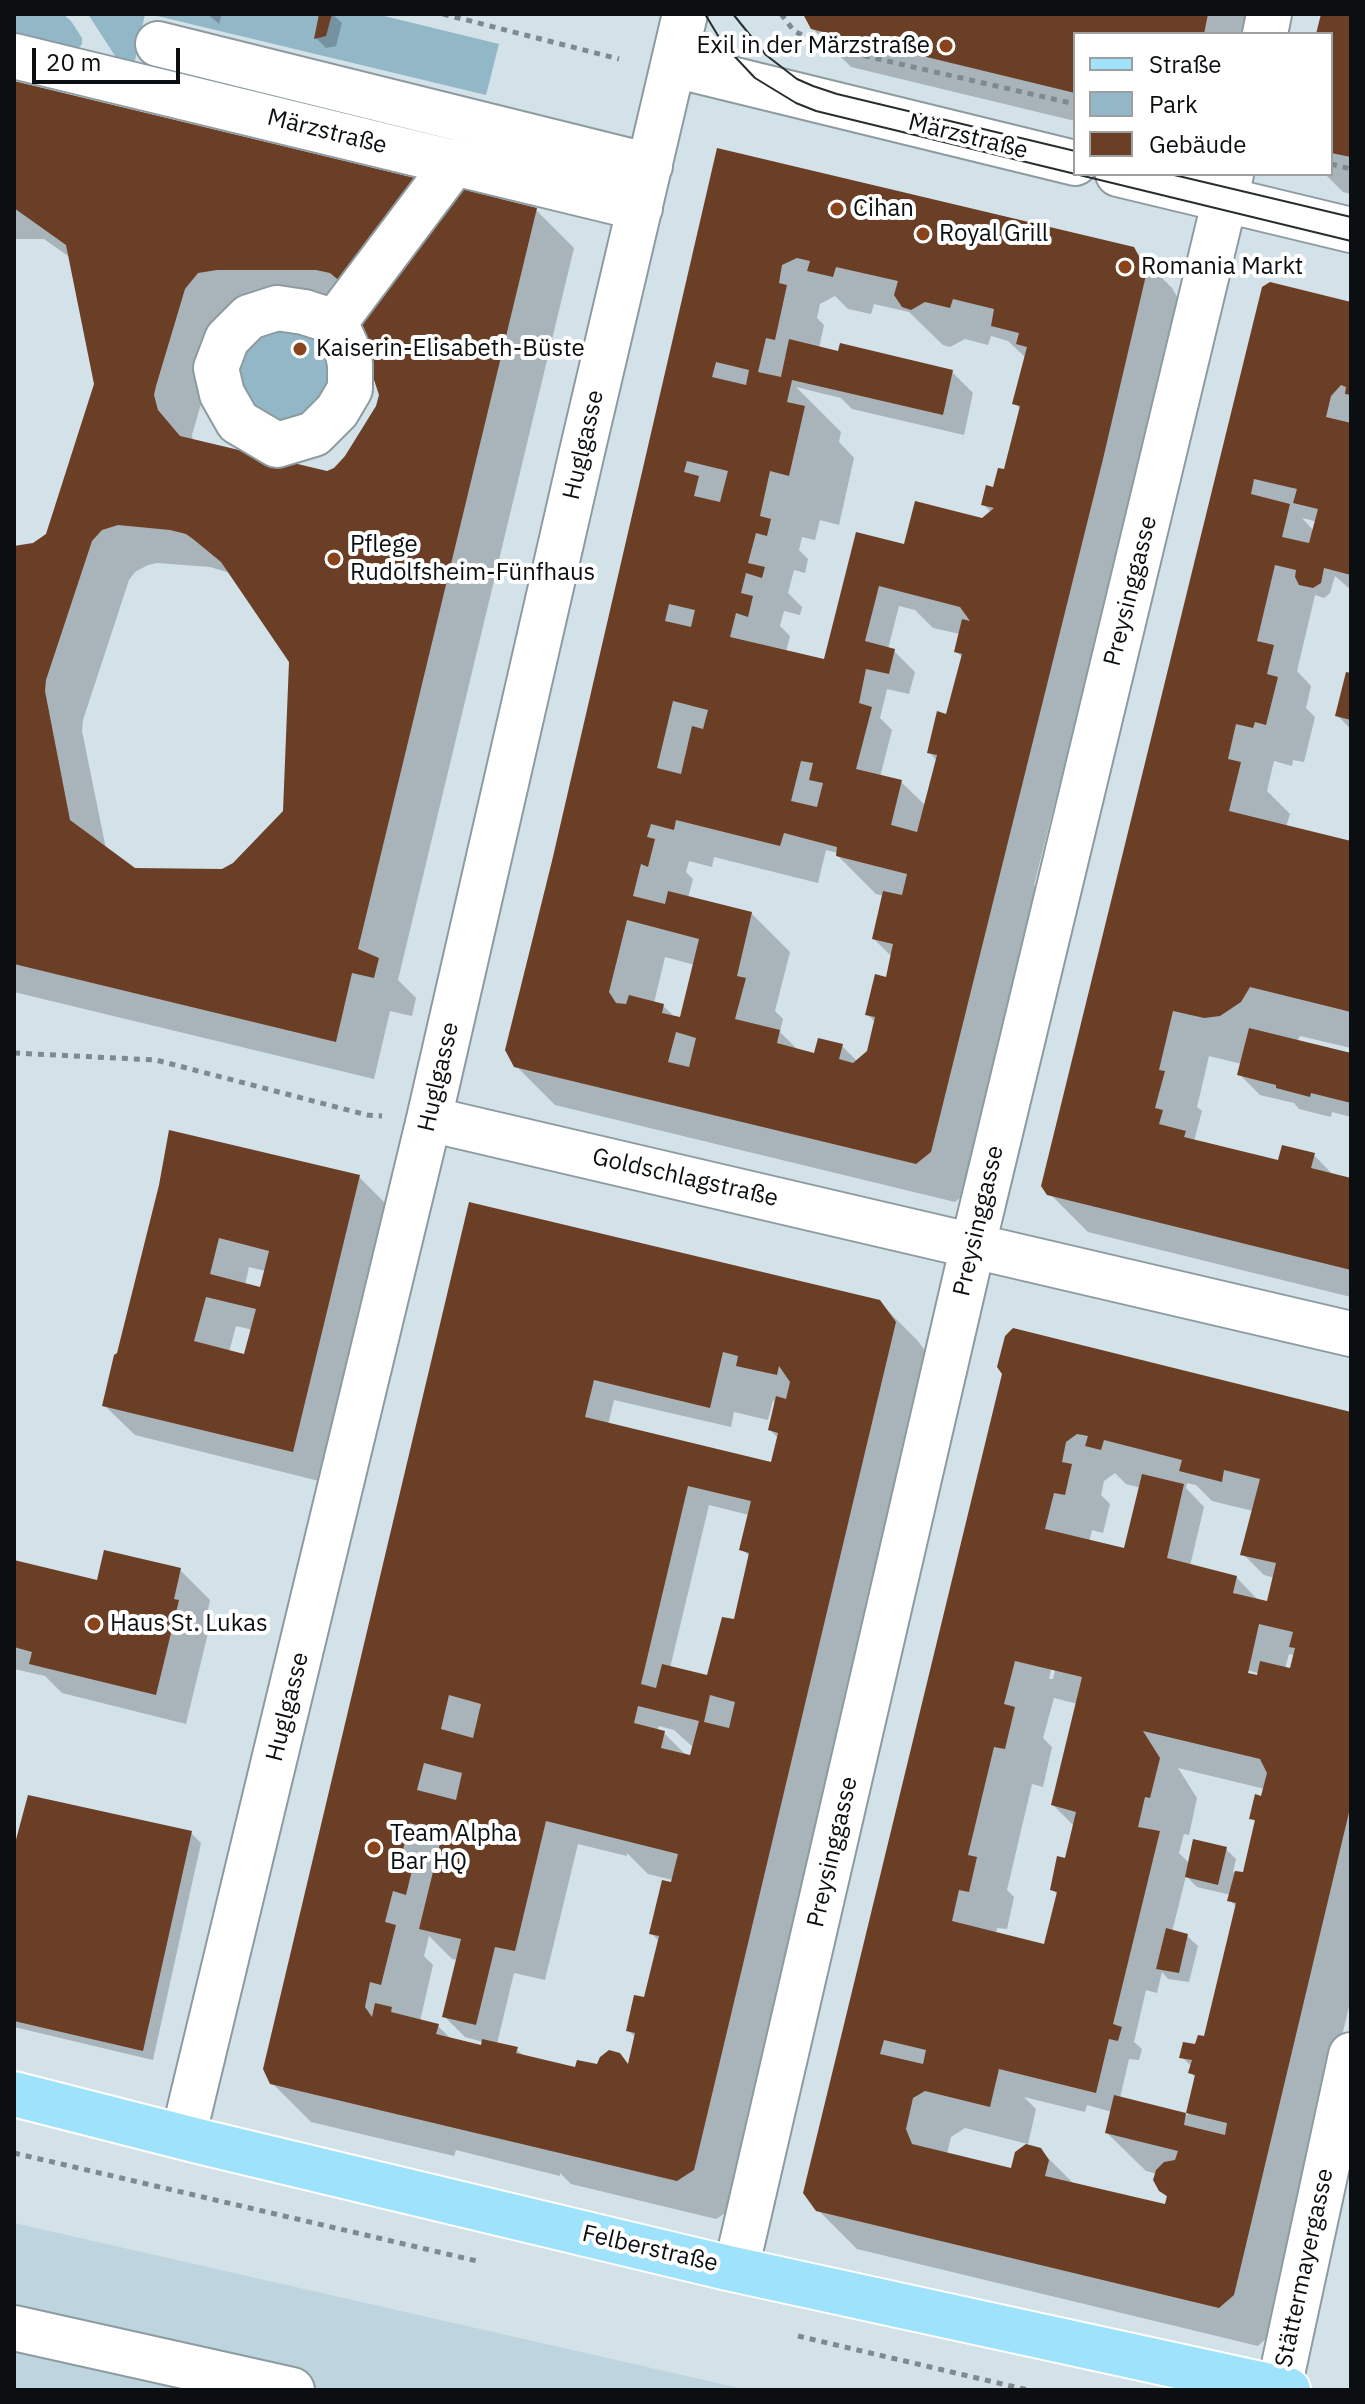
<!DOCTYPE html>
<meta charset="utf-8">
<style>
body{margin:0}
#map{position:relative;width:1365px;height:2404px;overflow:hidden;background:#d3e1e8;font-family:"IBM Plex Sans",sans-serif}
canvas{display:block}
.frame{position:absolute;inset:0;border:16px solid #0b0f11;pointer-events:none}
.legend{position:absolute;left:1073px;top:32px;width:260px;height:144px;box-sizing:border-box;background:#fff;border:2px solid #9d9fa0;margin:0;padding:10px 14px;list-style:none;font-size:24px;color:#0b0f11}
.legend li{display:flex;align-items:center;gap:16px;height:40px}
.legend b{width:40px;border:2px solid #9d9fa0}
.scale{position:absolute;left:32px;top:48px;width:148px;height:36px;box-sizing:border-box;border:4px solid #0b0f11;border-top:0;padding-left:10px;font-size:24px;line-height:28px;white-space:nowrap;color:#0b0f11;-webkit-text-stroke:6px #fff;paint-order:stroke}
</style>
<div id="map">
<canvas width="1365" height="2404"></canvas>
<div class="frame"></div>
<ul class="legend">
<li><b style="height:10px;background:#9fe2fc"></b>Straße</li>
<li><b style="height:22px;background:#92b7c7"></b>Park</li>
<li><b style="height:22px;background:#6b3e26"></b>Gebäude</li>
</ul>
<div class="scale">20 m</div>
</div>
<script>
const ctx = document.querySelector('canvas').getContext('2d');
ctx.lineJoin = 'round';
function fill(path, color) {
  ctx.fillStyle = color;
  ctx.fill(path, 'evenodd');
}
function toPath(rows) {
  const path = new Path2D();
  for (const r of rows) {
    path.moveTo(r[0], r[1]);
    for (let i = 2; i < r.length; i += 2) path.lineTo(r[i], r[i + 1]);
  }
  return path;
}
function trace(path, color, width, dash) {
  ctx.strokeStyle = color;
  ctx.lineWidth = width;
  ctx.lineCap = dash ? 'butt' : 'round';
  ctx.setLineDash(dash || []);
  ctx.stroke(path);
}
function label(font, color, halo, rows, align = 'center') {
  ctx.font = font + ' "IBM Plex Sans",sans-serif';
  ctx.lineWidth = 8;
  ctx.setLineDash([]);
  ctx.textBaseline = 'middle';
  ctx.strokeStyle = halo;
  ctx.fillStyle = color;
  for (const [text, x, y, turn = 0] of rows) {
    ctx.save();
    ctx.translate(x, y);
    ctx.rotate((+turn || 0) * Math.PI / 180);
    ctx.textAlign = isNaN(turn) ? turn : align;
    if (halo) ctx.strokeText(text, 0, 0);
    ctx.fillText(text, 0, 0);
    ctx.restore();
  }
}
fill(toPath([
 [14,2223,748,2390,14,2390]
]), '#bed4de');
fill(toPath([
 [14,14,63,14,71,21,82,38,82,44,78,49,14,37],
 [88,14,145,14,134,65,119,62],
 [149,14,376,14,499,44,486,95],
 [253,329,319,329,333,358,329,392,296,424,265,419,237,390,242,341]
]), '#92b7c7');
fill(toPath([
 [208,14,222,14,219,24,211,17],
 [321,14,332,14,342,23,336,46,326,48,316,38],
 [805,14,1255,14,1250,34,1075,34,1075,121,851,67,812,28],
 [1323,14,1351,14,1351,194,1343,192,1325,174,1331,174,1331,34,1318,34],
 [14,83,445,188,473,171,504,202,536,210,574,248,398,980,416,998,412,1016,390,1011,374,1079,14,992,14,548,34,545,48,536,96,384,71,258,44,239,14,239],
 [353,308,381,394,378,407,341,465,328,473,193,441,192,435,223,328],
 [157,563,210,567,227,572,233,576,291,662,285,812,234,864,222,871,135,870,106,849,82,731,83,720,129,580,135,572,148,565],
 [719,150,1133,249,1172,288,1185,311,1078,750,1069,747,1034,885,1042,893,969,1190,955,1202,555,1105,516,1066,554,862],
 [835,296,848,309,871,314,874,304,909,312,943,345,950,347,965,339,988,345,991,336,1008,341,1026,358,1015,403,1021,410,1005,472,983,504,992,513,982,520,903,546,823,661,786,652,790,636,780,626,784,611,800,615,802,607,788,593,794,570,805,573,808,559,799,550,802,537,815,540,820,520,839,525,854,458,839,442,841,432,796,387,841,398,852,409,964,435,973,393,952,372,819,348,824,325,817,318,820,304],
 [899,606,915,610,933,628,960,634,956,651,963,658,948,717,929,752,937,761,926,806,901,782,880,777,892,730,880,718,887,689,909,694,915,672,894,651,888,649],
 [826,850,838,853,838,856,876,894,884,896,874,939,892,957,887,979,867,1014,876,1023,869,1052,858,1062,842,1046,816,1055,798,1050,780,1032,783,1019,775,1011,790,952,751,913,688,898,693,879,686,872,689,861,712,867,714,857,818,883],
 [665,957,695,965,681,1020,676,1018,663,1006,654,1003],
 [1264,288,1351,304,1351,590,1335,576,1330,593,1324,598,1315,595,1297,671,1311,686,1306,708,1315,717,1304,762,1293,760,1292,766,1274,761,1267,791,1290,814,1286,827,1351,843,1351,1048,1300,1036,1297,1042,1351,1055,1351,1117,1332,1112,1331,1117,1299,1109,1294,1103,1260,1095,1239,1074,1242,1064,1209,1056,1197,1107,1202,1111,1194,1141,1280,1162,1314,1155,1334,1176,1351,1180,1351,1297,1088,1232,1049,1193],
 [1302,518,1314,521,1316,523,1314,531],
 [1351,676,1351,729,1337,715],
 [359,1177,389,1207,323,1482,135,1435,104,1405,119,1355,161,1185],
 [249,1267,266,1271,261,1289,245,1285],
 [236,1326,253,1330,246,1356,229,1352],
 [470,1204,879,1302,918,1341,933,1362,732,2209,716,2219,571,2184,560,2173,560,2176,456,2150,454,2156,311,2122,272,2083],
 [614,1400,731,1427,734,1412,768,1420,773,1400,776,1404,770,1430,778,1438,772,1464,608,1425],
 [709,1505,749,1515,742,1549,750,1557,735,1621,709,1677,670,1668],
 [659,1726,674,1730,694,1748,692,1758,688,1757,664,1733,657,1731],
 [578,1844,627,1856,627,1853,648,1874,673,1880,651,1933,659,1941,645,1999,628,2030,636,2038,629,2065,619,2055,599,2067,576,2070,525,2057,516,2049,497,2044,514,1973,545,1980],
 [429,1936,452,1959,458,1960,444,2016,465,2037,483,2042,482,2047,452,2040,438,2026,420,2021,433,1965,424,1956],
 [1004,1374,1351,1414,1351,1998,1271,2334,1258,2346,857,2249,818,2210],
 [1115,1473,1126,1484,1141,1488,1131,1552,1089,1542,1092,1530,1103,1533,1110,1504,1101,1495,1104,1481],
 [1187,1483,1196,1485,1212,1501,1253,1511,1243,1554,1264,1575,1275,1578,1269,1603,1259,1601,1236,1577,1190,1566,1204,1507,1186,1488],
 [1076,1629,1258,1673,1257,1677],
 [1058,1638,1062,1642,1053,1679,1049,1679],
 [1289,1654,1295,1655,1292,1670,1285,1669],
 [1054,1698,1078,1704,1053,1805,1075,1827,1066,1860,1052,1889,1058,1895,1045,1946,996,1934,997,1928,1007,1929,1014,1897,1007,1890,1032,1784,1043,1787,1052,1747,1043,1738],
 [1178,1768,1265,1789,1263,1798,1251,1818,1257,1823,1244,1875,1233,1872,1236,1859,1226,1849,1190,1864,1179,1853,1184,1834,1189,1835,1197,1798],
 [1186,1876,1197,1887,1231,1895,1230,1900,1237,1908,1205,2039,1182,2057,1192,2067,1191,2073,1196,2078,1188,2115,1120,2098,1129,2059,1139,2060,1142,2049,1134,2042,1146,1990,1157,1993,1162,1972,1168,1979,1189,1982,1198,1946,1187,1936,1172,1932],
 [1024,2097,1085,2112,1087,2105,1112,2112,1107,2133,1146,2171,1157,2174,1160,2190,1168,2198,1166,2207,1075,2185,1040,2150,1013,2170,947,2154,951,2137,965,2128,1028,2144,1036,2109],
 [14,1562,98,1582,180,1570,210,1600,204,1628,208,1633,186,1724,62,1693,45,1676,14,1669],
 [191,1833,201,1843,153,2060,14,2027,14,1854]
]), '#0003');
fill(toPath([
 [319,14,332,14,326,36,314,39],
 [803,14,1208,14,1204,34,1075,34,1075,93,811,29],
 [1321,14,1351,14,1351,157,1331,153,1331,34,1316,34],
 [14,81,444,185,474,169,469,191,537,208,358,949,379,958,374,978,352,973,336,1042,14,964,14,546,33,543,46,534,94,384,66,245,14,208],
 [217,270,316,270,330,273,342,283,379,395,376,406,345,456,334,468,327,471,180,436,158,410,154,395,156,386,185,289,198,273],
 [118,525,170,530,186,534,193,539,221,562,289,662,283,811,233,863,222,869,135,868,70,820,45,691,46,680,92,541,102,530],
 [717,148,1134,247,1147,271,1103,459,931,1152,916,1164,514,1067,505,1050,552,861],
 [797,258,810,261,807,271,833,277,836,267,898,281,894,295,902,307,911,310,925,302,950,308,953,299,994,309,991,326,1019,333,1016,344,1027,347,1012,404,1020,406,1004,469,998,468,993,487,986,485,981,505,994,508,982,518,915,501,904,544,856,532,824,659,730,637,736,613,748,617,753,596,741,593,746,573,762,578,765,567,748,563,756,533,767,536,771,519,760,516,770,471,789,476,805,406,787,402,792,380,943,415,953,370,840,343,838,351,789,339,781,377,758,372,766,338,775,340,787,285,779,283,782,265],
 [716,362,749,370,746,385,712,377],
 [687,461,728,471,720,502,694,496,699,476,684,472],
 [879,586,960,607,970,621,962,619,954,652,962,654,946,714,937,711,927,753,937,755,917,832,891,825,902,780,856,769,872,707,859,703,866,669,889,674,895,649,865,641],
 [669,604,695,610,691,627,665,621],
 [673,701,708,710,703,729,692,726,681,774,657,768],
 [801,761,813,763,809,780,823,783,817,807,791,801],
 [676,820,780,846,784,833,837,847,836,856,907,874,902,895,883,891,872,939,893,944,886,977,875,974,865,1015,875,1017,867,1051,853,1063,839,1059,843,1044,818,1038,814,1053,777,1043,780,1030,735,1019,746,978,737,976,752,912,668,891,665,904,633,896,641,864,648,867,655,839,647,837,651,824,674,830],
 [627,920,699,939,680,1017,662,1013,664,1004,629,995,626,1004,616,1003,609,992],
 [676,1032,696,1038,689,1067,668,1062],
 [1270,282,1351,302,1351,395,1345,394,1346,387,1341,385,1331,396,1326,417,1351,423,1351,575,1324,568,1321,583,1313,588,1299,585,1295,577,1296,570,1275,565,1257,641,1274,645,1267,674,1278,677,1266,725,1255,722,1253,728,1236,724,1228,759,1241,762,1229,811,1351,841,1351,1012,1250,987,1241,1002,1220,1016,1204,1018,1173,1011,1159,1070,1165,1071,1155,1108,1163,1110,1159,1124,1186,1131,1184,1137,1278,1160,1282,1145,1315,1153,1311,1168,1351,1178,1351,1270,1047,1195,1041,1186,1262,287],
 [1254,479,1297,489,1293,503,1318,509,1309,543,1282,537,1290,504,1251,494],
 [1346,672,1351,673,1351,720,1335,716],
 [1249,1028,1351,1053,1351,1103,1311,1093,1310,1097,1276,1088,1276,1085,1237,1075],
 [169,1130,360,1175,293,1452,102,1406,114,1355,117,1353,159,1185],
 [219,1238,269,1251,260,1287,210,1274],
 [206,1297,256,1309,244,1354,194,1341],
 [469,1202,880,1300,896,1322,694,2170,677,2181,270,2084,263,2069],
 [723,1352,738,1356,736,1366,777,1375,779,1366,790,1382,786,1399,776,1396,768,1430,778,1433,771,1462,585,1417,594,1380,710,1408],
 [688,1486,751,1501,739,1550,749,1553,734,1619,722,1617,707,1675,662,1664,656,1688,641,1684],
 [449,1695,481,1704,473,1738,441,1729],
 [710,1695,735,1702,729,1728,704,1722],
 [638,1706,699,1721,690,1755,661,1748,665,1731,634,1723],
 [424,1763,462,1773,456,1800,417,1790],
 [546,1821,678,1854,671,1882,662,1880,649,1934,659,1936,644,1997,634,1995,626,2031,635,2033,628,2064,620,2053,609,2050,600,2057,597,2064,577,2060,575,2067,516,2053,518,2047,482,2039,481,2045,436,2034,439,2024,391,2012,392,2007,375,2003,372,2017,365,2007,370,1982,381,1985,396,1925,385,1922,393,1891,406,1895,414,1862,401,1859,409,1823,443,1831,419,1929,461,1939,442,2017,476,2025,495,1947,515,1951],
 [1013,1328,1351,1412,1351,1804,1234,2295,1219,2308,816,2211,803,2193,1002,1374,997,1367,1005,1336],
 [1077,1434,1088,1436,1085,1446,1101,1450,1104,1440,1182,1460,1179,1471,1222,1482,1224,1470,1260,1479,1240,1555,1276,1563,1267,1601,1233,1593,1237,1576,1167,1558,1184,1484,1142,1474,1124,1548,1045,1529,1054,1493,1065,1495,1072,1464,1062,1462,1066,1442],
 [1259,1624,1293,1632,1289,1647,1295,1648,1290,1668,1260,1661,1257,1675,1248,1673],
 [1015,1661,1082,1677,1051,1805,1076,1812,1065,1858,1057,1856,1050,1890,1057,1892,1044,1944,952,1921,959,1890,969,1892,977,1857,968,1855,994,1747,1005,1749,1015,1707,1004,1704],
 [1143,1731,1260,1759,1267,1773,1261,1796,1255,1794,1249,1819,1255,1820,1243,1872,1235,1871,1227,1901,1236,1903,1204,2036,1198,2035,1195,2044,1183,2042,1179,2058,1192,2060,1188,2073,1195,2075,1186,2113,1227,2123,1225,2135,1184,2125,1186,2113,1114,2095,1105,2133,1178,2151,1175,2160,1164,2162,1156,2170,1153,2180,1159,2191,1167,2196,1165,2204,1045,2176,1049,2160,1041,2148,1026,2144,1015,2152,1011,2168,912,2144,906,2129,913,2098,925,2091,990,2107,999,2069,1096,2093,1109,2039,1118,2041,1122,2027,1113,2024,1160,1831,1138,1827,1145,1797,1150,1798,1160,1758],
 [884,2040,926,2050,923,2064,880,2054],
 [104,1550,181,1568,174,1599,179,1600,156,1695,29,1664,32,1652,14,1647,14,1560,97,1580],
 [28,1795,192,1831,143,2051,14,2021,14,1847],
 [1193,1839,1227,1847,1218,1885,1185,1877],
 [1166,1928,1188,1934,1179,1973,1156,1969]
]), '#6b3e26');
const minor = toPath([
 [1265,34,1269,14],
 [158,44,650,166],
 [14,56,640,208],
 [674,65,1075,163],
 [1118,174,1351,230],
 [277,308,304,312,335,322,346,346,350,364,350,389,337,411,314,434,277,445,238,422,222,394,216,368,227,339,249,317,277,308],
 [335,322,447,173,453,162],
 [429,1119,1351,1334],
 [183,2137,429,1119,581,456,685,14],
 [736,2269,973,1245,1231,174],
 [14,2328,292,2390],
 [1279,2388,1351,2055]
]);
const major = toPath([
 [14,2094,198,2141,728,2268,1288,2390]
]);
trace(minor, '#8d9ba1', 48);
trace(major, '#fff', 48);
trace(toPath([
 [443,14,619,59],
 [781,14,794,31,826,47,1075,104],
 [1331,164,1351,169],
 [14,1053,156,1060,367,1115,382,1116],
 [14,2153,477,2261],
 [798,2336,1028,2390]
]), '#7f898e', 5, [6, 6]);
trace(minor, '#fff', 44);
trace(major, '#9fe2fc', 44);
trace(toPath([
 [705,14,723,44,755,78,796,103,816,111,1351,241],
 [733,14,766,55,797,79,813,86,837,94,1075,151],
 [1170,174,1351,217]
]), '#282e30', 2);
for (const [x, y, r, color] of [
 [946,46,8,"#89441c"],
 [837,209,8,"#89441c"],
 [923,234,8,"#89441c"],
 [1125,267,8,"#89441c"],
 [300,349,8,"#89441c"],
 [334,559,8,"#89441c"],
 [94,1624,8,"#89441c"],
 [374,1848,8,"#89441c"]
]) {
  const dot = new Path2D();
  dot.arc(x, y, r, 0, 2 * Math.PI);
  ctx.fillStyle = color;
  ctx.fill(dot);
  trace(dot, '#fff', 3);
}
label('24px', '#0b0f11', '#fff', [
 ["Exil in der Märzstraße",930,46,"right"],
 ["Cihan",853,209],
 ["Royal Grill",939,234],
 ["Romania Markt",1141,267],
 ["Kaiserin-Elisabeth-Büste",316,349],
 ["Pflege",350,545],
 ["Rudolfsheim-Fünfhaus",350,573],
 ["Haus St. Lukas",110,1624],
 ["Team Alpha",390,1834],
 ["Bar HQ",390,1862]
], 'left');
label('24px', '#0b0f11', '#fff', [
 ["Märzstraße",327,132,14],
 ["Märzstraße",968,137,14],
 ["Huglgasse",584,445,-77],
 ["Preysinggasse",1131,591,-76],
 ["Huglgasse",439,1077,-77],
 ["Goldschlagstraße",685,1178,13],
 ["Preysinggasse",979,1221,-77],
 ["Huglgasse",288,1707,-76],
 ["Preysinggasse",833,1852,-77],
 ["Felberstraße",650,2249,13],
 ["Stättermayergasse",1305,2268,-78]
]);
</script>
